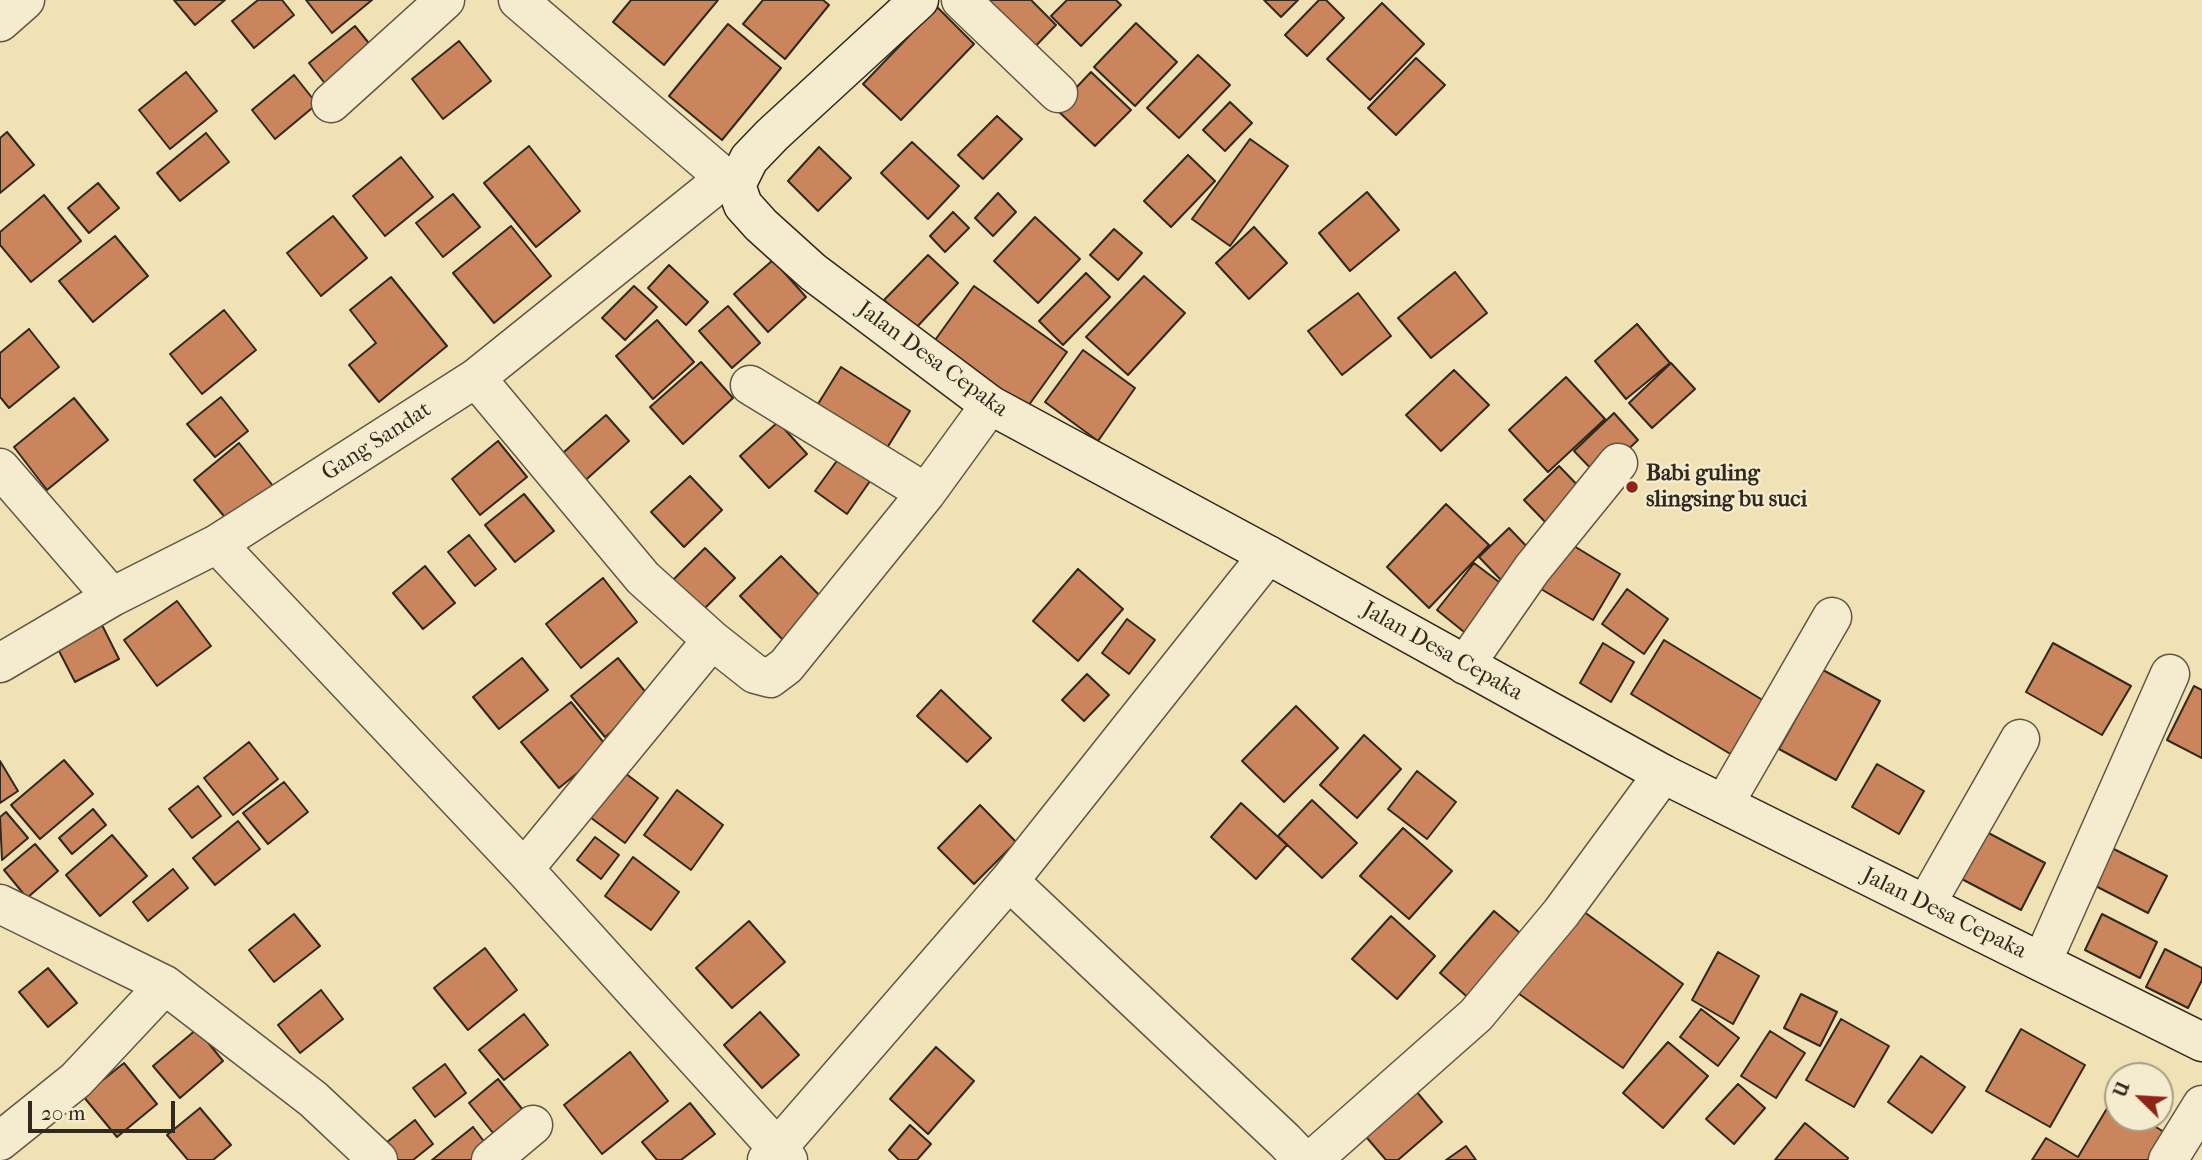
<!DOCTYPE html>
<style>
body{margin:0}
#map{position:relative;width:2202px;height:1160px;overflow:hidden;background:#f0e2b5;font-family:"IM FELL French Canon",serif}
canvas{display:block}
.north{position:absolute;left:2104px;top:1062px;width:70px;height:70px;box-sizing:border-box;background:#f5eccf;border:2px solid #a79e88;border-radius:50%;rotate:294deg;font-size:19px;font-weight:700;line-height:28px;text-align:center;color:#31281e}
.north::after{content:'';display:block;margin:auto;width:24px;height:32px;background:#8f2418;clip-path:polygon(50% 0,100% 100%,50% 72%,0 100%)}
.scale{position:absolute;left:28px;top:1101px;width:147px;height:32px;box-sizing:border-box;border:4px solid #31281e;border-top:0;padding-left:9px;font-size:21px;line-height:24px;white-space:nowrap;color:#31281e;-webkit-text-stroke:5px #f5eccf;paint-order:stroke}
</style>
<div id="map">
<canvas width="2202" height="1160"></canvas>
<div class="north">U</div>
<div class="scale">20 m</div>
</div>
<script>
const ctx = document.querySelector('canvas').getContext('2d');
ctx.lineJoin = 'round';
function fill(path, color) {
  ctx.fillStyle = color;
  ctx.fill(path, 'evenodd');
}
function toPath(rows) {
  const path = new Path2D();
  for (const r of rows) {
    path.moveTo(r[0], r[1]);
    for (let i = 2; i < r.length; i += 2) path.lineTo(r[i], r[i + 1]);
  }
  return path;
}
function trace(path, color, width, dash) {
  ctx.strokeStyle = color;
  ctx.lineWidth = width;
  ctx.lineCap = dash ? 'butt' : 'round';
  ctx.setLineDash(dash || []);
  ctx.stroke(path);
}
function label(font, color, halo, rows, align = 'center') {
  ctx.font = font + ' "IM FELL French Canon",serif';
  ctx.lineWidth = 5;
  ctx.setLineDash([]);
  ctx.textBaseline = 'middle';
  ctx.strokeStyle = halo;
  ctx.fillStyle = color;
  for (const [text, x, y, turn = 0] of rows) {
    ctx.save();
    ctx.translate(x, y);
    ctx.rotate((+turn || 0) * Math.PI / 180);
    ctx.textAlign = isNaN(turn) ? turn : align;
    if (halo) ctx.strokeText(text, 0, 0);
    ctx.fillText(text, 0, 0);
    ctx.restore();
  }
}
const building = toPath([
 [174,0,225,0,195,25,174,0],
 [258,0,282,0,294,15,254,48,232,21,258,0],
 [306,0,372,0,332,33,306,0],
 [631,0,718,0,664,65,613,22,631,0],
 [763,0,823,0,829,5,785,59,743,24,763,0],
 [978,0,1031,0,1056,25,1024,58,978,0],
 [1067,0,1116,0,1121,5,1081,46,1051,16,1067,0],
 [1264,0,1298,0,1281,17,1264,0],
 [1319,0,1326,0,1344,18,1307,56,1285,35,1319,0],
 [1382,3,1424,44,1370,100,1327,59,1382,3],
 [937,7,974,44,901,120,863,84,937,7],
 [1136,23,1177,62,1135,106,1094,67,1136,23],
 [728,24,781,68,722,140,669,96,728,24],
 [355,26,376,52,330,90,309,63,355,26],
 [459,41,491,81,443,119,412,79,459,41],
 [1198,55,1230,85,1179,138,1147,108,1198,55],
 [1416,58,1445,85,1396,135,1368,108,1416,58],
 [186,72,217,111,170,149,139,110,186,72],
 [1091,72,1131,110,1095,146,1056,109,1091,72],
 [294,75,317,104,275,139,252,110,294,75],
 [1230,102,1252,123,1225,151,1203,130,1230,102],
 [997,116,1022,139,983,179,958,155,997,116],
 [7,132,34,165,0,193,0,138,7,132],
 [206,133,229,162,180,201,157,173,206,133],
 [1250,139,1288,166,1230,246,1192,219,1250,139],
 [912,142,959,186,928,219,881,173,912,142],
 [529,146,580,211,536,247,484,183,529,146],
 [819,147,851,178,818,211,788,181,819,147],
 [1188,155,1215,181,1171,227,1144,201,1188,155],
 [401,157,433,197,385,236,353,196,401,157],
 [98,183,119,208,89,233,68,208,98,183],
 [1367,192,1399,230,1350,271,1319,233,1367,192],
 [998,193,1016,212,993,236,975,218,998,193],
 [453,194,480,227,443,257,416,223,453,194],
 [44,195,81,241,31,282,0,245,0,232,44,195],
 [953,212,969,228,945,252,930,236,953,212],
 [333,216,367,258,321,296,287,253,333,216],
 [1035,217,1080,259,1038,303,994,261,1035,217],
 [511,226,551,276,494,323,453,273,511,226],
 [1254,227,1287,263,1249,299,1216,263,1254,227],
 [1114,229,1142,253,1118,280,1090,255,1114,229],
 [115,236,148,276,93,322,59,281,115,236],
 [928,255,958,283,915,329,884,300,928,255],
 [773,260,806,297,768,332,734,294,773,260],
 [669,265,708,302,686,325,648,288,669,265],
 [1455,272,1487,313,1431,358,1398,318,1455,272],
 [1086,273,1110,297,1063,345,1039,321,1086,273],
 [1144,276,1185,313,1128,375,1086,337,1144,276],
 [391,277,447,346,379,402,349,365,376,343,350,310,391,277],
 [634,286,657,307,625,340,602,318,634,286],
 [974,286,1067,352,1026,409,933,343,974,286],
 [1358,293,1391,336,1342,375,1308,331,1358,293],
 [728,306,760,343,732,368,699,331,728,306],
 [224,310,256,350,202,394,170,354,224,310],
 [657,320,694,362,653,399,616,356,657,320],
 [1637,324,1670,363,1626,399,1595,361,1637,324],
 [29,329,59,367,9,408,0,397,0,353,29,329],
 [1083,350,1135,388,1098,441,1045,402,1083,350],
 [701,362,733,398,683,444,650,407,701,362],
 [1671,363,1695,389,1652,428,1629,403,1671,363],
 [841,367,910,411,882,456,813,412,841,367],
 [1454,370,1489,405,1441,451,1406,415,1454,370],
 [1566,377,1605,419,1548,472,1509,430,1566,377],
 [221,397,248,431,215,457,187,424,221,397],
 [74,398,108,440,47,490,14,447,74,398],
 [1614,413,1638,440,1599,477,1574,451,1614,413],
 [606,415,629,441,579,486,556,459,606,415],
 [778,422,807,454,769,488,740,456,778,422],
 [498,441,527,477,480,515,452,479,498,441],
 [239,443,277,491,233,527,194,480,239,443],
 [844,451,875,474,847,514,815,491,844,451],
 [1559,466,1587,495,1552,529,1524,500,1559,466],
 [690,476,722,510,684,547,651,512,690,476],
 [524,494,554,531,515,562,485,525,524,494],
 [1446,504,1489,545,1429,608,1387,567,1446,504],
 [1509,528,1532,552,1502,581,1479,557,1509,528],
 [469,535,496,569,475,586,448,552,469,535],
 [1569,543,1620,574,1593,620,1541,589,1569,543],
 [705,548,735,578,697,616,667,586,705,548],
 [781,556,826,602,785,642,740,596,781,556],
 [1474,563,1507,588,1469,636,1437,610,1474,563],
 [425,566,455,603,423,629,393,593,425,566],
 [1078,569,1123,609,1078,661,1033,621,1078,569],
 [603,578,637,622,581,668,546,624,603,578],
 [1627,589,1668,619,1644,654,1602,624,1627,589],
 [177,601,211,646,157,686,124,640,177,601],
 [1127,619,1155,640,1129,674,1102,653,1127,619],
 [102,625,119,659,75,682,58,649,102,625],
 [1664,640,1774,707,1742,761,1631,694,1664,640],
 [1603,643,1634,662,1611,702,1580,683,1603,643],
 [2053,643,2131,686,2102,735,2026,692,2053,643],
 [522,658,548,690,499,729,473,697,522,658],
 [618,658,651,699,605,737,571,696,618,658],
 [1823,670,1880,701,1836,780,1779,749,1823,670],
 [1087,674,1109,695,1084,721,1062,700,1087,674],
 [2194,686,2202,690,2202,758,2167,740,2194,686],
 [941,690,991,738,967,762,917,716,941,690],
 [571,702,608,748,559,788,521,742,571,702],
 [1296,706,1338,748,1284,802,1242,761,1296,706],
 [1364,735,1401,769,1357,818,1320,785,1364,735],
 [249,742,278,779,233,815,204,778,249,742],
 [64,760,93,794,40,839,11,805,64,760],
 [0,761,18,791,0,803,0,761],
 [613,764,658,798,625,843,579,809,613,764],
 [1877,764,1924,791,1899,834,1852,807,1877,764],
 [1417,771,1456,802,1427,839,1388,809,1417,771],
 [284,782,308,812,268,844,243,813,284,782],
 [198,786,221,816,192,838,169,809,198,786],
 [677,790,723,825,691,870,644,835,677,790],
 [1312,800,1357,843,1322,878,1278,836,1312,800],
 [1241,803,1287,845,1256,879,1211,837,1241,803],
 [980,805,1016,842,974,884,938,848,980,805],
 [93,809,106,825,72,854,59,838,93,809],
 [6,812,28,838,2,860,0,817,6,812],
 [238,821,260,849,215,885,193,858,238,821],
 [1403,828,1452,871,1409,919,1360,876,1403,828],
 [1981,829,2045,863,2021,910,1956,876,1981,829],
 [112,835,147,876,100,916,66,875,112,835],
 [595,837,619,855,601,879,577,860,595,837],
 [2102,843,2167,876,2148,913,2084,880,2102,843],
 [35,844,58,871,27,898,4,870,35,844],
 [633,857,679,892,651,930,605,896,633,857],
 [173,869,188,888,148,921,133,902,173,869],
 [1576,906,1683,984,1623,1068,1515,991,1576,906],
 [1494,911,1526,938,1472,1001,1440,973,1494,911],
 [294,914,320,946,274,982,249,950,294,914],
 [2102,914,2157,942,2140,978,2085,950,2102,914],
 [1391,916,1435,956,1397,999,1352,959,1391,916],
 [749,921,785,962,732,1008,696,968,749,921],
 [485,948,517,990,468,1030,434,988,485,948],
 [2165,949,2202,968,2202,980,2188,1008,2146,987,2165,949],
 [1718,952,1759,976,1733,1024,1692,1000,1718,952],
 [48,968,77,1003,48,1027,19,992,48,968],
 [321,990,343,1019,300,1053,278,1025,321,990],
 [1801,994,1837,1012,1820,1046,1784,1028,1801,994],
 [1701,1009,1739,1038,1718,1066,1680,1037,1701,1009],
 [760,1012,799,1055,762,1088,724,1045,760,1012],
 [524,1014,548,1045,504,1080,479,1050,524,1014],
 [1841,1019,1889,1046,1854,1107,1806,1080,1841,1019],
 [197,1029,223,1061,180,1098,153,1066,197,1029],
 [2021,1029,2085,1065,2050,1127,1986,1091,2021,1029],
 [1770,1031,1805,1053,1776,1098,1741,1076,1770,1031],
 [1668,1042,1708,1076,1663,1128,1623,1093,1668,1042],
 [936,1047,974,1081,928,1134,890,1099,936,1047],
 [630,1052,668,1101,602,1154,564,1105,630,1052],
 [1921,1056,1965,1087,1932,1133,1888,1102,1921,1056],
 [124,1063,157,1104,117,1137,83,1096,124,1063],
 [445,1064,466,1093,435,1117,413,1088,445,1064],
 [498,1079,523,1110,493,1133,469,1103,498,1079],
 [1406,1079,1442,1122,1398,1160,1386,1160,1355,1124,1406,1079],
 [1738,1084,1765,1108,1734,1144,1706,1119,1738,1084],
 [2112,1100,2118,1104,2118,1118,2141,1118,2174,1138,2160,1160,2032,1160,2046,1138,2078,1157,2112,1100],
 [690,1103,715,1134,681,1160,657,1160,642,1142,690,1103],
 [200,1108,231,1145,213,1160,188,1160,167,1135,200,1108],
 [415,1120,433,1144,413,1160,394,1160,382,1146,415,1120],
 [1805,1123,1848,1158,1847,1160,1775,1160,1805,1123],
 [910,1125,931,1144,917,1160,899,1160,889,1150,910,1125],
 [473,1127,489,1148,473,1160,432,1160,473,1127],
 [1466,1146,1476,1160,1446,1160,1466,1146]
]);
fill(building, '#ca855c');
trace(building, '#31281e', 2);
const street = toPath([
 [518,0,725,178,736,185],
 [961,0,1058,93],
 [0,22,25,0],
 [331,103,445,0],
 [476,378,643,578,712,640,524,869],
 [750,385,926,493],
 [0,468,112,597],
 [217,544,524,869,788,1160],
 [712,640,755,674,770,678,786,666,926,493,990,405],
 [0,663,112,597,217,544,476,378,725,178],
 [1465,665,1532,569,1618,463],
 [1724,804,1832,617],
 [1009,881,1285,1141,1303,1160],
 [0,904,165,985,313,1099,378,1160],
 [1926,904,2020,739],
 [2042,962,2170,674],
 [0,1141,76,1080,165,985],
 [491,1160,533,1125],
 [767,1160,1009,881,1268,555],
 [1312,1160,1476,1015,1561,913,1663,774],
 [2168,1160,2202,1105]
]);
const secondary = toPath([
 [919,0,772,135,749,159,736,185,743,205,761,225,813,272,990,405,1268,555,1663,774,2202,1042]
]);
trace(street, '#615644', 41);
trace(secondary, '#31281e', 41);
trace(street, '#f5eccf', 38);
trace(secondary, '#f5eccf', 38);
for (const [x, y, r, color] of [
 [1632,487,7,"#8f2418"]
]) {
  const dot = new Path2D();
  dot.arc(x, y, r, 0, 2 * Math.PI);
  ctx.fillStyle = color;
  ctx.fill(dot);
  trace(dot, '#f5eccf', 2.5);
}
label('23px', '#31281e', '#f5eccf', [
 ["Jalan Desa Cepaka",932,360,36],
 ["Gang Sandat",377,442,-33],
 ["Jalan Desa Cepaka",1442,652,29],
 ["Jalan Desa Cepaka",1944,914,26]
]);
label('bold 23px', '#31281e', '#f5eccf', [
 ["Babi guling",1646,474],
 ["slingsing bu suci",1646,500]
], 'left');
</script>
